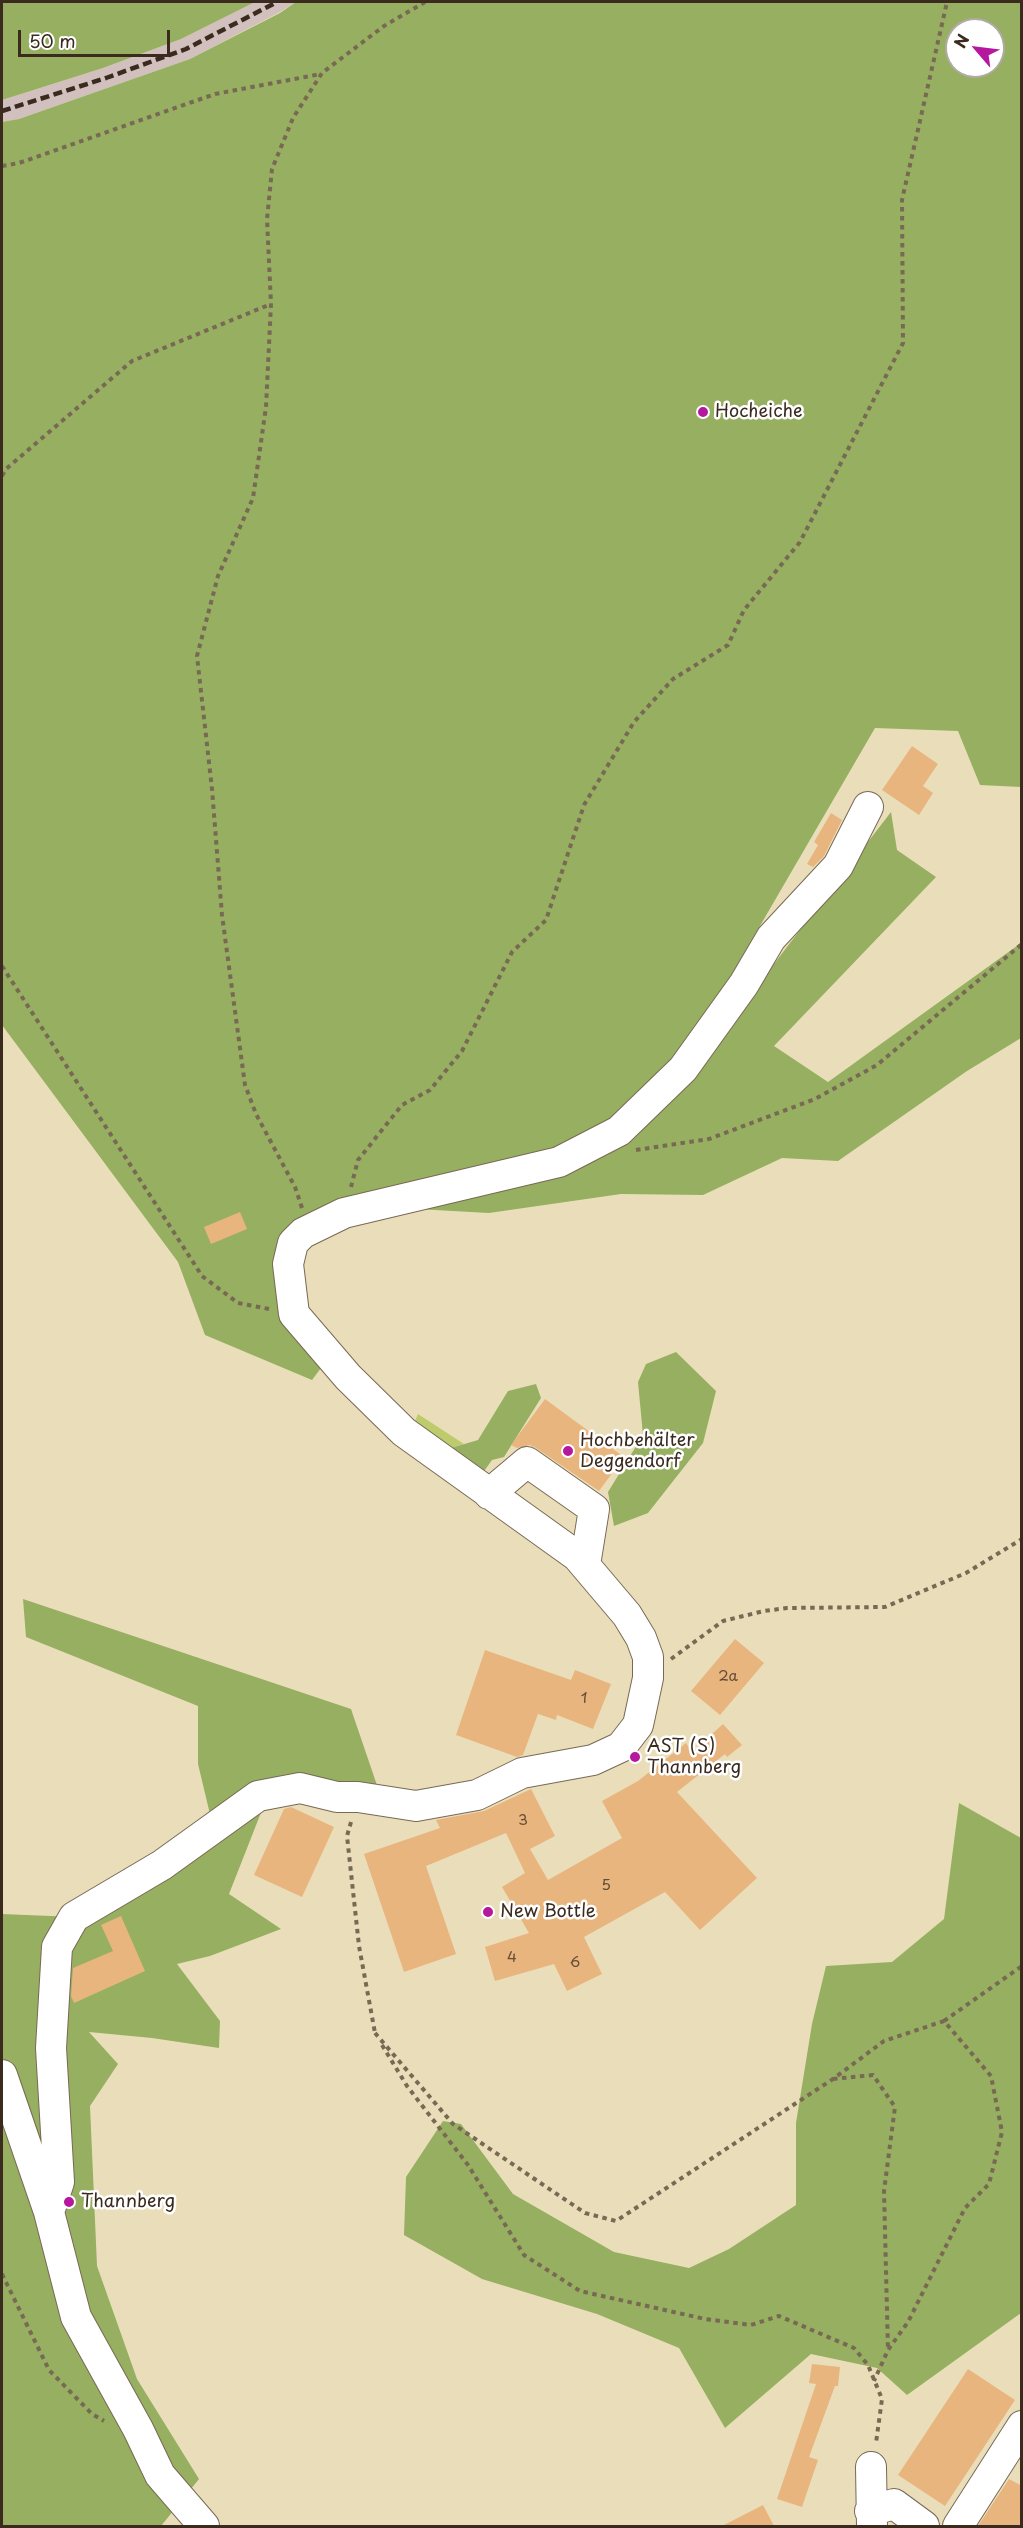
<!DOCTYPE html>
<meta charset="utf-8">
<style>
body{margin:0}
#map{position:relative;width:1023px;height:2528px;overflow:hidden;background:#eadeba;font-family:"Playpen Sans",sans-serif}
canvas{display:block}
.frame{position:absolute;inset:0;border:3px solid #3b2a1e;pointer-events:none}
.north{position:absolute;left:945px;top:18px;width:60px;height:60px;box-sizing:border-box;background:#fff;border:2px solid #b1aaa5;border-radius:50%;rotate:298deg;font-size:16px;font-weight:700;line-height:24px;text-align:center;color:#3b2a1e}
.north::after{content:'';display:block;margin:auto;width:21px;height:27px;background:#b5179e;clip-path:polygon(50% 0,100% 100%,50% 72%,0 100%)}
.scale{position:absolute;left:18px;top:30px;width:152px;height:27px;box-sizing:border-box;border:3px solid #3b2a1e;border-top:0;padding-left:8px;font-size:18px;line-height:21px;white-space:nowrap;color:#3b2a1e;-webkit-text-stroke:4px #fff;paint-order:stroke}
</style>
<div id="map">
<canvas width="1023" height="2528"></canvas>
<div class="frame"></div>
<div class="north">N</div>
<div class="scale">50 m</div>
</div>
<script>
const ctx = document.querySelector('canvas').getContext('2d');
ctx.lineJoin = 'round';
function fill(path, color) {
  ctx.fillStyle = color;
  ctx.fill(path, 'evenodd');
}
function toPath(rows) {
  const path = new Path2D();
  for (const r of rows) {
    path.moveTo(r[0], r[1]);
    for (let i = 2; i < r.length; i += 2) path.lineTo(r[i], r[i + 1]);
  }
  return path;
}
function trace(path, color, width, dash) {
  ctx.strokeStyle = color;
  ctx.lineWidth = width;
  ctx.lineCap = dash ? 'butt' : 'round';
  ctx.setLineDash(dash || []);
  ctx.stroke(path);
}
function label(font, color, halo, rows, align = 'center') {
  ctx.font = font + ' "Playpen Sans",sans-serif';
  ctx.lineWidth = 5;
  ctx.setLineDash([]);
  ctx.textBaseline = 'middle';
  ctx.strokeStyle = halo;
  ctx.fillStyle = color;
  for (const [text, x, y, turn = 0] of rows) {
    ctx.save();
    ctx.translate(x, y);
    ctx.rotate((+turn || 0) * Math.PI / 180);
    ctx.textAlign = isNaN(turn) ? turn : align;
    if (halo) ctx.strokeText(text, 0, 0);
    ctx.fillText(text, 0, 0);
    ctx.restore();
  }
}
fill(toPath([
 [255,2,296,2,280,12,190,59,19,119,2,122,2,100,103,68,181,39]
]), '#d1c0bd');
fill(toPath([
 [418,1414,464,1444,451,1448,411,1430]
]), '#becb6d');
fill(toPath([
 [2,2,255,2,181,39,103,68,2,100],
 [296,2,1021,2,1021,787,980,785,958,731,875,728,714,1005,733,1017,891,812,897,850,936,877,774,1046,828,1082,1021,943,1021,1038,967,1071,838,1161,782,1158,703,1195,621,1194,489,1213,381,1207,325,1220,288,1265,330,1356,312,1380,205,1335,178,1262,2,1025,2,122,19,119,190,59,280,13],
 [957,30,993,30,993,66,957,66],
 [676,1352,716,1391,703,1443,648,1513,614,1526,608,1492,643,1435,638,1382,646,1364],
 [536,1384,541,1398,504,1457,492,1460,482,1474,451,1448,478,1440,508,1391],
 [23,1599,351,1709,381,1797,264,1805,229,1894,281,1929,210,1956,177,1964,220,2021,219,2048,152,2038,89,2032,118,2064,90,2106,97,2266,137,2379,199,2479,161,2526,2,2526,2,1914,75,1917,214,1831,198,1764,198,1706,26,1637],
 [959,1803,1021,1838,1021,2313,907,2395,877,2368,811,2354,725,2428,679,2348,597,2314,482,2279,404,2235,406,2177,443,2121,461,2124,513,2194,614,2252,689,2268,729,2249,796,2205,796,2123,812,2024,826,1966,892,1962,944,1919]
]), '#96af60');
fill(toPath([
 [912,746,938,764,923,786,933,793,919,815,882,790],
 [831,813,842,820,824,856,813,867,807,864,818,845,814,842],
 [240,1212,247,1229,211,1244,204,1227],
 [545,1399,624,1457,599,1491,536,1448,530,1445,517,1448,511,1445],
 [735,1639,764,1663,720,1715,691,1691],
 [485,1650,571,1680,575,1670,611,1684,593,1729,557,1715,556,1720,538,1714,523,1755,517,1757,456,1735],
 [723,1724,742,1745,727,1757,725,1754,677,1792,757,1878,700,1930,665,1892,584,1937,602,1974,567,1991,554,1964,495,1981,485,1947,529,1933,502,1887,525,1873,506,1833,426,1866,456,1954,404,1972,364,1854,440,1828,436,1820,484,1811,531,1789,555,1836,530,1849,548,1880,622,1838,602,1801,638,1781,686,1743,692,1752],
 [291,1807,334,1827,302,1897,254,1875,284,1809],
 [121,1916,145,1971,74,2003,71,1996,73,1968,113,1951,101,1925],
 [812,2364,840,2367,838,2386,835,2386,809,2457,818,2460,802,2507,777,2499,816,2384,809,2383],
 [968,2369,1015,2400,945,2506,898,2475],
 [1009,2479,1022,2486,1022,2526,978,2526],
 [763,2505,774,2526,722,2526]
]), '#e8b57f');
const minor = toPath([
 [489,1494,527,1462,594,1509,585,1565],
 [2,2075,49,2212,76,2317,138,2429,160,2475,204,2526],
 [49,2212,59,2182,51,2048,57,1947,74,1917,162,1865,258,1796,300,1788,337,1797,358,1797,416,1806,477,1795,522,1773,593,1760,621,1747,638,1725,648,1678,648,1657,641,1638,627,1615,577,1556,404,1432,348,1377,294,1314,288,1264,293,1243,303,1233,344,1213,559,1162,619,1131,683,1069,744,984,771,938,838,866,868,807],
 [871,2467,872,2526],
 [870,2511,894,2504,924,2526],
 [958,2526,1022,2426]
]);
trace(minor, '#786955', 32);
trace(toPath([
 [2,166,19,163,215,94,321,74],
 [2,476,6,469,132,361,271,304],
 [2,966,202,1276,238,1303,269,1309],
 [636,1150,709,1139,815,1099,877,1065,1022,944],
 [351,1187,358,1160,402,1105,430,1090,462,1051,512,952,546,920,584,805,634,722,673,679,728,645,744,610,800,542,903,343,902,200,947,2],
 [302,1208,295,1187,256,1114,245,1085,222,915,212,789,197,656,218,576,253,498,266,407,271,304,267,219,272,169,293,118,322,73,384,26,425,2],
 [671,1659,723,1621,764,1611,787,1608,885,1607,966,1573,1022,1539],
 [351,1822,347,1836,359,1946,375,2033],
 [944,2021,1022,1966],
 [375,2033,453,2124,585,2213,616,2221,833,2079,884,2041,944,2021,991,2076,1002,2132,989,2184,965,2208,908,2322,888,2350,874,2381],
 [382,2045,407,2086,468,2165,524,2255,580,2291,705,2319,751,2325,779,2316,854,2348,868,2365,882,2399,876,2443],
 [833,2079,873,2075,895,2107,884,2191,888,2350],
 [2,2274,49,2370,92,2414,104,2421]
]), '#786955', 4, [4.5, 4.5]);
trace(minor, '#fff', 30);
trace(toPath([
 [2,111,106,78,186,49,277,2]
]), '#3b2a1e', 4.5, [9, 4.5]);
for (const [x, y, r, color] of [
 [703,412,6,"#b5179e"],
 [568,1451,6,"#b5179e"],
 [635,1757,6,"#b5179e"],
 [488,1912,6,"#b5179e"],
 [69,2202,6,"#b5179e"]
]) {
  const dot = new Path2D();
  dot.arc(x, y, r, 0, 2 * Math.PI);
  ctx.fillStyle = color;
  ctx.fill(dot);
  trace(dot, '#fff', 2);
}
label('15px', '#664d36', null, [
 ["2a",728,1677],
 ["1",584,1699],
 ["3",523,1821],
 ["5",606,1886],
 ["4",512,1958],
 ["6",575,1963]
]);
label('18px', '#3b2a1e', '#fff', [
 ["Hocheiche",715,412],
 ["Hochbehälter",580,1441],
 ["Deggendorf",580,1462],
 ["AST (S)",647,1747],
 ["Thannberg",647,1768],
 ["New Bottle",500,1912],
 ["Thannberg",81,2202]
], 'left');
</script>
